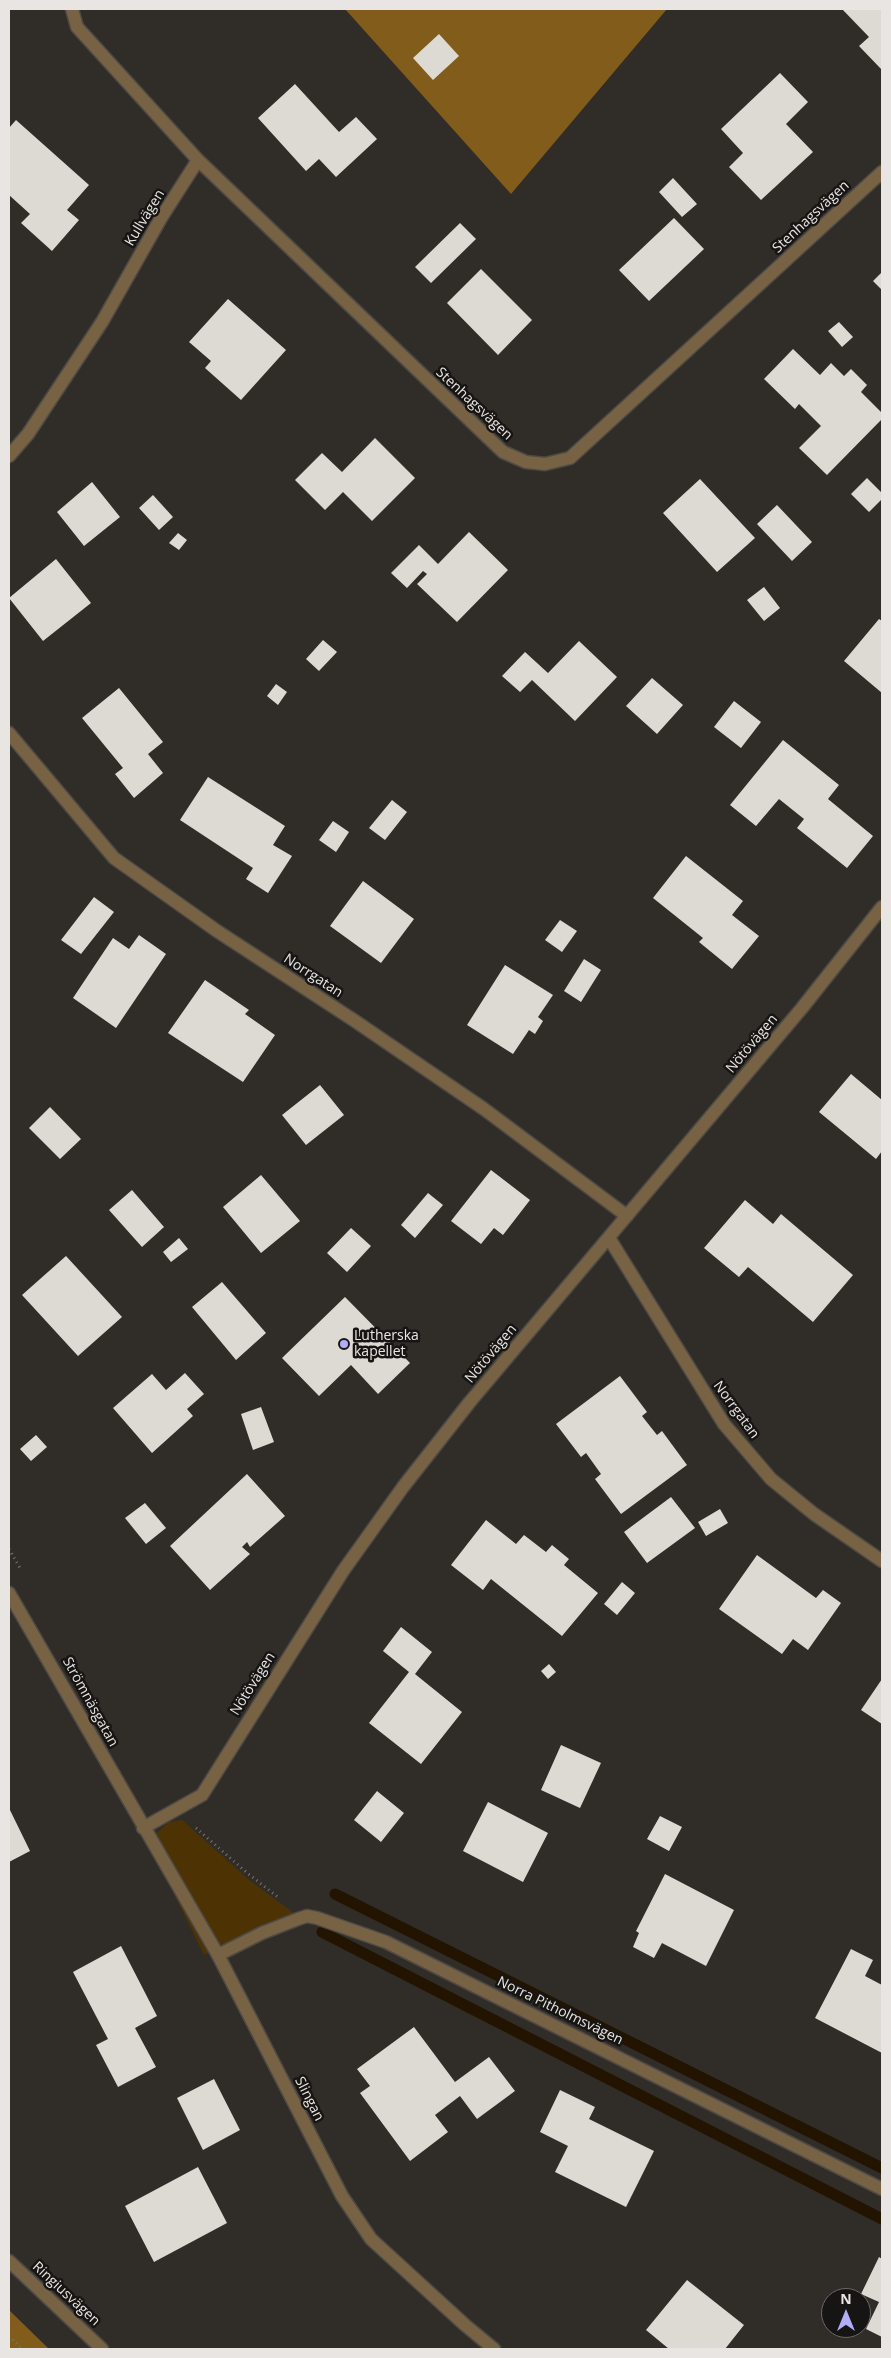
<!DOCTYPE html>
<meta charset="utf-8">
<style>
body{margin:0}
#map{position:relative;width:891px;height:2358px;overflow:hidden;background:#302d28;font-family:"Open Sans",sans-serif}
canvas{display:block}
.frame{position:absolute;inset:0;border:10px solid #e8e5e2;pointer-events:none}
.north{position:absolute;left:821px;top:2288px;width:50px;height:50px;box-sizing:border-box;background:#171513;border:1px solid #6b6866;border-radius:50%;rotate:0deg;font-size:14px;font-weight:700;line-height:20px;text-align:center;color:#e8e5e2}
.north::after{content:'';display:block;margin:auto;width:18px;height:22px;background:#b2adf9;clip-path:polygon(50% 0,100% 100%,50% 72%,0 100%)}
</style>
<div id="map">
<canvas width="891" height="2358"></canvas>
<div class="frame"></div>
<div class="north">N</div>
</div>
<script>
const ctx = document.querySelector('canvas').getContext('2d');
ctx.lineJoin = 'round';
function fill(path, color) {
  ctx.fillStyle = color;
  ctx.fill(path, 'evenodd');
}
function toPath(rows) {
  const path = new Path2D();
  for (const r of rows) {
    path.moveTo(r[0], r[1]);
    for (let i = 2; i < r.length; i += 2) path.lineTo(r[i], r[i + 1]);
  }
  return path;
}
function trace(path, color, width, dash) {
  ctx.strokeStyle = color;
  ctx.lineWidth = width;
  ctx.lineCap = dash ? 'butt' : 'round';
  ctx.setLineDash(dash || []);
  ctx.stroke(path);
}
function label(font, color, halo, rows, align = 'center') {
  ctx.font = font + ' "Open Sans",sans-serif';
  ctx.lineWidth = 5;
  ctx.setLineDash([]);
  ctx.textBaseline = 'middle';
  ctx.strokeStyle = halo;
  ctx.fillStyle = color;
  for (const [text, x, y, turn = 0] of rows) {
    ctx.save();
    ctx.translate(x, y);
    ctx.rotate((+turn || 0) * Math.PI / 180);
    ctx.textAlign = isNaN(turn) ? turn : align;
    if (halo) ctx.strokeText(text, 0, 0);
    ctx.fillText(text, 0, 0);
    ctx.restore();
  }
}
fill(toPath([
 [182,1820,248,1879,295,1914,204,1955,148,1841,169,1822]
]), '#4d3304');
fill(toPath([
 [345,9,667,9,511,194],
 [9,2310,49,2349,9,2349]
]), '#825c1b');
trace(toPath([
 [335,1894,882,2168],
 [322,1932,882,2219]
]), '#231400', 11);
fill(toPath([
 [842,9,882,9,882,70,859,46,869,37],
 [439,34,459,56,433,80,413,58],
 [780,73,808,102,786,124,813,152,761,200,729,167,743,153,721,129],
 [295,84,339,132,356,117,377,139,336,177,319,159,306,171,258,118],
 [16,120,89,185,67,210,79,220,52,251,21,223,30,214,9,195,9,128],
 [673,178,697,204,682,217,659,192],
 [674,218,704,249,649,301,619,270],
 [460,223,476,239,431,283,415,267],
 [481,269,532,320,498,355,447,303],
 [882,272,882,290,873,281],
 [228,299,286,350,241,400,205,368,211,361,189,342],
 [839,322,853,337,842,347,828,331],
 [793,349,820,375,831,363,844,376,851,369,867,385,861,392,882,413,882,419,827,475,799,448,821,426,799,404,795,409,764,379],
 [375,438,415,478,372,521,343,492,325,510,295,480,322,453,342,472],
 [867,478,882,493,882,499,869,512,851,494],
 [700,479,755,538,717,572,663,513],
 [92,482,120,517,84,546,57,512],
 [153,495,173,517,159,530,139,508],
 [777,505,812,542,792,561,757,524],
 [469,532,508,570,457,622,417,584,427,574,423,571,407,588,391,573,419,545,438,564],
 [178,533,187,540,179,550,169,543],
 [56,559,91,603,43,641,9,598],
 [764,587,780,608,764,621,747,600],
 [879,619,882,621,882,693,844,661],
 [323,640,337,652,319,671,306,659],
 [579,641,617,677,575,721,532,680,520,692,502,676,525,652,548,673],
 [652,678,683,705,657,734,626,706],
 [276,684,287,692,278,705,267,696],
 [119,688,163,742,148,754,163,773,134,798,115,774,123,768,82,718],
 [734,701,761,722,741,748,714,727],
 [783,740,839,785,828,799,873,836,847,868,797,828,804,819,779,799,756,826,730,805],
 [208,777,285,826,273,845,292,856,268,893,246,879,253,868,180,820],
 [392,800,407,812,385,840,369,828],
 [333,821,349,832,336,852,319,840],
 [686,856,743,901,732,915,759,936,732,969,699,942,703,938,653,898],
 [363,881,414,919,381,963,330,926],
 [94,897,114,912,81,954,61,940],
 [560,920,577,931,562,952,545,940],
 [139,935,166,954,116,1028,73,998,113,938,129,949],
 [584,959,601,970,581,1002,564,991],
 [505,965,553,995,538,1017,543,1021,535,1034,529,1030,513,1054,467,1025],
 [205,980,249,1010,245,1014,275,1035,243,1082,168,1033],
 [851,1074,882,1100,882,1151,876,1159,819,1112],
 [320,1085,344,1115,306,1145,282,1115],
 [50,1107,81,1139,60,1159,29,1128],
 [491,1170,530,1200,503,1235,494,1228,481,1244,451,1221],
 [261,1175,300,1221,261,1253,223,1207],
 [132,1190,164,1227,142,1247,109,1210],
 [428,1193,443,1205,415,1238,401,1225],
 [745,1200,773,1224,781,1214,853,1275,813,1322,748,1267,739,1277,704,1248],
 [351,1228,371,1246,347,1272,327,1253],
 [179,1238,188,1249,171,1262,163,1252],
 [66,1256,122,1317,78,1356,22,1295],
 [222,1282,266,1333,236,1360,192,1307],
 [345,1297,410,1363,378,1394,351,1365,319,1396,282,1358],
 [185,1373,204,1394,187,1409,193,1416,152,1453,113,1408,152,1374,166,1390],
 [620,1376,647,1412,642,1416,657,1435,662,1431,687,1465,621,1514,595,1479,601,1474,586,1453,581,1457,556,1424],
 [261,1407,274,1442,253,1450,241,1414],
 [36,1435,47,1447,31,1461,20,1449],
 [247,1474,285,1516,250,1547,247,1542,242,1547,250,1554,210,1590,170,1546],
 [671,1497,695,1528,647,1563,624,1532],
 [145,1503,166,1528,146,1544,125,1518],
 [720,1509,728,1523,706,1536,698,1522],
 [486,1520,516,1544,524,1535,546,1552,552,1545,569,1559,564,1565,598,1593,562,1636,491,1579,483,1590,451,1565],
 [757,1555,816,1598,823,1590,841,1603,808,1650,793,1639,782,1654,719,1609],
 [622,1582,635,1593,617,1615,604,1604],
 [401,1627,432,1652,415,1674,462,1712,421,1764,369,1723,409,1672,383,1651],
 [549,1664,556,1672,548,1679,541,1671],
 [882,1679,882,1724,861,1710],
 [561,1745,601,1763,580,1808,541,1790],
 [377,1791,404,1813,381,1842,354,1820],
 [488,1802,548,1833,523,1882,463,1851],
 [9,1808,30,1851,9,1862],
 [660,1816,682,1827,669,1851,647,1839],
 [665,1874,734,1910,706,1966,662,1943,654,1958,633,1947,639,1933,636,1931],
 [121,1946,157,2016,135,2028,156,2067,118,2087,96,2045,108,2039,73,1972],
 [851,1949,873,1960,865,1976,882,1985,882,2053,815,2018],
 [414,2027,455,2082,489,2057,515,2091,477,2119,460,2096,435,2115,448,2132,410,2161,360,2093,370,2086,357,2069],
 [214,2079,240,2130,203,2150,177,2098],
 [560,2090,595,2107,589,2119,654,2151,626,2207,555,2172,568,2146,540,2132],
 [198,2167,227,2223,154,2262,125,2206],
 [879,2257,882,2259,882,2337,866,2329,879,2302,861,2294],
 [687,2280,744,2325,725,2349,669,2349,646,2330]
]), '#ddd9d3');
const minor = toPath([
 [198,160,503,452,526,462,545,464,570,458,882,172],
 [9,456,28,434,102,322,161,218,198,160,77,27,72,9],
 [9,733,114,858,217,931,355,1021,484,1109,627,1216],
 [609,1238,724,1424,771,1479,814,1514,882,1561],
 [143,1828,202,1795,343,1571,403,1487,469,1403,802,1008,882,907],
 [218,1955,342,2196,371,2239,465,2325,494,2349]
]);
const tertiary = toPath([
 [9,1593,218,1955,262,1933,298,1919,307,1916,317,1918,386,1942,882,2189],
 [9,2261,102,2349]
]);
trace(minor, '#4d4a46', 15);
trace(tertiary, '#4d4a46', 15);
trace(toPath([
 [9,1549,20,1568],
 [196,1828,246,1872,279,1898],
 [9,2336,22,2349]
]), '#787571', 3, [1, 4]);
trace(minor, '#786244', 12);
trace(tertiary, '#786244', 12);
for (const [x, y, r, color] of [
 [344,1344,5,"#b2adf9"]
]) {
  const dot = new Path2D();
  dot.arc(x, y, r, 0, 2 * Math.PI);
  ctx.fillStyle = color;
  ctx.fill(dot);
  trace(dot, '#171513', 2);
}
label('14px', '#e8e5e2', '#171513', [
 ["Stenhagsvägen",811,217,-43],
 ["Kullvägen",145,218,-59],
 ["Stenhagsvägen",474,404,43],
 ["Norrgatan",313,976,33],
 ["Nötövägen",752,1044,-50],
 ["Nötövägen",491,1354,-50],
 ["Norrgatan",736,1410,54],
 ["Nötövägen",253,1684,-58],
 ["Strömnäsgatan",90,1702,61],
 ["Norra Pitholmsvägen",560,2011,26],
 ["Slingan",309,2099,63],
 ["Ringiusvägen",66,2294,43]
]);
label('14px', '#e8e5e2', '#171513', [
 ["Lutherska",354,1336],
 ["kapellet",354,1352]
], 'left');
</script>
